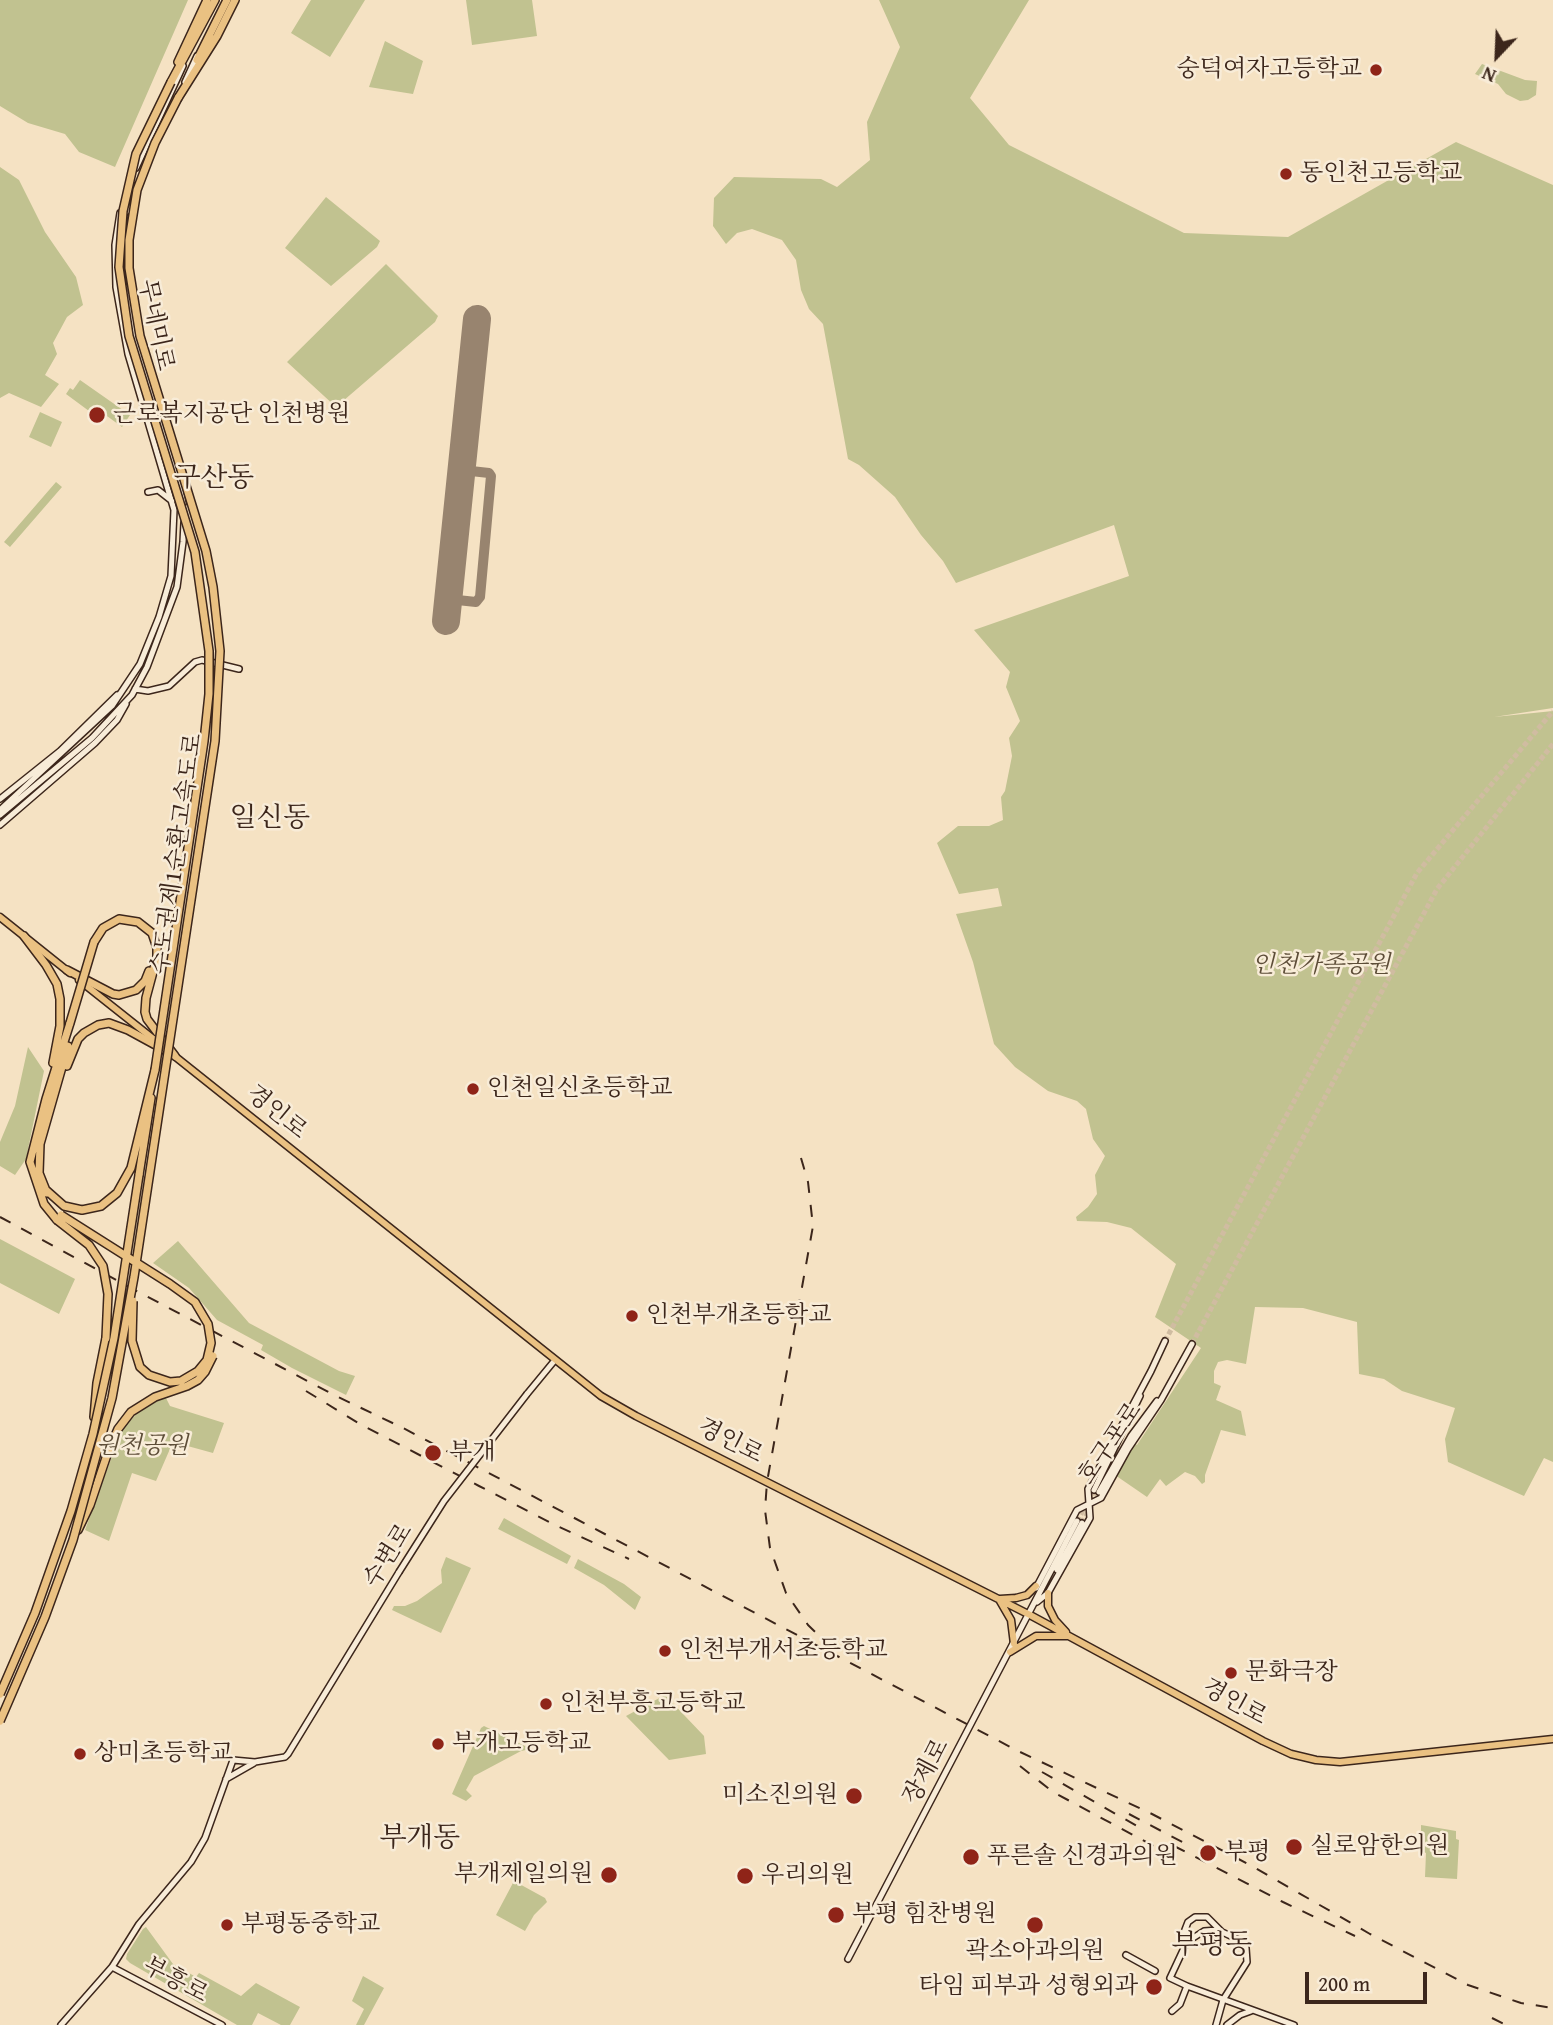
<!DOCTYPE html>
<meta charset="utf-8">
<style>
body{margin:0}
#map{position:relative;width:1553px;height:2025px;overflow:hidden;background:#f5e2c3;font-family:"Gentium Book Plus",serif}
canvas{display:block}
.north{position:absolute;left:1462px;top:21px;width:70px;height:70px;-webkit-text-stroke:5px #f8ecd8;paint-order:stroke;rotate:203deg;font-size:19px;font-weight:700;line-height:28px;text-align:center;color:#3c261b}
.north::after{content:'';display:block;margin:auto;width:24px;height:32px;background:#3c261b;clip-path:polygon(50% 0,100% 100%,50% 72%,0 100%)}
.scale{position:absolute;left:1305px;top:1972px;width:122px;height:32px;box-sizing:border-box;border:4px solid #3c261b;border-top:0;padding-left:9px;font-size:21px;line-height:24px;white-space:nowrap;color:#3c261b;-webkit-text-stroke:5px #f8ecd8;paint-order:stroke}
</style>
<div id="map">
<canvas width="1553" height="2025"></canvas>
<div class="north">N</div>
<div class="scale">200 m</div>
</div>
<script>
const ctx = document.querySelector('canvas').getContext('2d');
ctx.lineJoin = 'round';
function fill(path, color) {
  ctx.fillStyle = color;
  ctx.fill(path, 'evenodd');
}
function toPath(rows) {
  const path = new Path2D();
  for (const r of rows) {
    path.moveTo(r[0], r[1]);
    for (let i = 2; i < r.length; i += 2) path.lineTo(r[i], r[i + 1]);
  }
  return path;
}
function trace(path, color, width, dash) {
  ctx.strokeStyle = color;
  ctx.lineWidth = width;
  ctx.lineCap = dash ? 'butt' : 'round';
  ctx.setLineDash(dash || []);
  ctx.stroke(path);
}
function label(font, color, halo, rows, align = 'center') {
  ctx.font = font + ' "Gentium Book Plus","Noto Serif KR",serif';
  ctx.lineWidth = 5;
  ctx.setLineDash([]);
  ctx.textBaseline = 'middle';
  ctx.strokeStyle = halo;
  ctx.fillStyle = color;
  for (const [text, x, y, turn = 0] of rows) {
    ctx.save();
    ctx.translate(x, y);
    ctx.rotate((+turn || 0) * Math.PI / 180);
    ctx.textAlign = isNaN(turn) ? turn : align;
    if (halo) ctx.strokeText(text, 0, 0);
    ctx.fillText(text, 0, 0);
    ctx.restore();
  }
}
fill(toPath([
 [0,0,188,0,115,167,79,152,65,134,28,123,0,106],
 [311,0,365,0,330,57,291,33],
 [466,0,532,0,537,36,472,45],
 [879,0,1029,0,970,98,1009,145,1184,233,1288,237,1456,142,1553,185,1553,708,1494,717,1553,711,1553,1462,1544,1458,1524,1496,1448,1462,1445,1439,1455,1408,1402,1391,1384,1379,1359,1374,1357,1322,1303,1308,1255,1307,1246,1364,1227,1360,1218,1362,1214,1371,1214,1383,1221,1386,1216,1400,1241,1411,1246,1436,1221,1430,1205,1475,1205,1482,1202,1484,1195,1476,1185,1472,1166,1486,1160,1479,1147,1497,1115,1475,1134,1443,1137,1445,1201,1348,1155,1317,1176,1264,1131,1228,1107,1222,1077,1221,1076,1217,1088,1207,1097,1194,1095,1175,1105,1156,1093,1139,1086,1109,1077,1101,1048,1091,1015,1067,994,1044,973,962,956,914,1002,906,998,888,959,894,937,843,958,826,989,826,1003,820,1001,797,1005,791,1012,756,1009,738,1020,721,1006,687,1010,672,974,630,1129,576,1114,525,956,583,943,561,921,535,895,497,859,465,848,459,823,324,809,309,801,290,796,260,782,240,752,229,737,233,726,244,713,226,714,198,734,177,821,179,837,187,870,160,867,122,900,47],
 [385,41,423,61,413,94,369,87],
 [1482,64,1525,80,1537,81,1536,95,1528,100,1520,101,1506,94,1498,84,1475,74],
 [0,167,19,180,45,232,76,277,83,305,67,317,53,343,57,354,45,375,59,384,41,407,9,393,0,398],
 [326,197,380,241,377,247,331,286,285,248],
 [386,264,438,316,435,322,336,407,287,362],
 [80,380,130,415,122,427,96,408,90,416,88,415,89,411,66,394,70,388,73,390],
 [40,412,62,422,51,447,29,437],
 [56,482,62,487,10,547,4,542],
 [28,1047,44,1071,26,1159,15,1175,0,1166,0,1142,15,1106],
 [0,1239,75,1279,59,1314,0,1283],
 [178,1241,249,1323,339,1371,355,1376,346,1395,292,1368,261,1350,263,1345,217,1320,189,1288,153,1263],
 [165,1396,170,1406,224,1423,213,1453,173,1442,156,1481,132,1473,109,1541,85,1530,122,1429,146,1404],
 [504,1518,571,1556,567,1564,498,1529],
 [446,1557,471,1568,441,1633,392,1610,394,1606,405,1606,417,1601,442,1583,441,1570],
 [578,1559,624,1584,641,1597,635,1610,604,1585,574,1568],
 [665,1695,704,1736,706,1754,669,1760,626,1716],
 [484,1726,531,1749,521,1751,474,1776,466,1790,472,1796,466,1801,452,1794,481,1728],
 [1421,1825,1456,1831,1456,1839,1459,1840,1457,1879,1425,1877,1426,1853,1424,1852,1425,1836,1421,1835],
 [514,1881,545,1898,547,1902,534,1915,525,1931,496,1915],
 [146,1927,173,1964,196,1977,199,1973,241,1996,256,1983,300,2007,290,2025,281,2025,258,2013,252,2025,237,2025,130,1963,126,1959,127,1954,143,1929],
 [363,1976,384,1988,364,2025,356,2025,364,2009,352,2001]
]), '#c1c290');
trace(toPath([
 [448,599,476,602,480,597,491,476,489,473,462,470]
]), '#98846f', 10);
trace(toPath([
 [446,621,477,319]
]), '#98846f', 28);
trace(toPath([
 [1165,1341,1417,873,1553,711],
 [1192,1344,1437,889,1553,744],
 [1077,1521,1094,1490],
 [1082,1523,1099,1492]
]), '#d0bca1', 5, [5, 2.5]);
const secondary = toPath([
 [185,82,197,56],
 [136,168,183,66],
 [127,238,130,217],
 [126,266,125,285,138,351,172,453,183,503],
 [148,492,158,490,172,501],
 [135,689,148,691,169,686,195,662,202,660,239,669],
 [0,799,60,751,117,695],
 [0,810,112,706,140,664,159,617,171,576,174,510,128,354,116,287,115,245,120,213],
 [0,815,92,738,132,695,147,667,177,587,183,542,184,523],
 [0,825,95,743,117,720,126,704],
 [527,1394,555,1360],
 [1094,1490,1140,1396],
 [1099,1492,1131,1436,1157,1401],
 [1057,1570,1082,1523],
 [1036,1588,1077,1510,1101,1498,1128,1449,1161,1400,1192,1344],
 [1037,1602,1048,1593,1090,1518,1088,1489,1151,1371,1165,1341],
 [226,1779,254,1763],
 [1221,1931,1207,1917,1195,1917,1188,1922,1183,1935,1185,1946,1170,1978,1187,1986,1294,2025],
 [1185,1939,1193,1938,1204,1931,1218,1930,1237,1939,1246,1948,1247,1962,1223,2000,1216,2025],
 [1126,1955,1155,1971],
 [848,1959,1077,1521],
 [112,1967,222,2025],
 [1172,2011,1180,2004,1187,1986],
 [61,2025,112,1967,139,1924,191,1862,205,1838,233,1760,255,1762,285,1757,288,1754,399,1572],
 [1227,2025,1240,2015,1251,2011]
]);
const primary = toPath([
 [0,917,70,973],
 [79,980,161,1045],
 [172,1054,601,1396,636,1416,1030,1615,1263,1741,1291,1754,1316,1760,1340,1762,1553,1739],
 [1048,1593,1048,1606,1055,1620,1066,1632],
 [1000,1599,1016,1598,1027,1595,1036,1586],
 [1000,1601,1011,1620,1014,1644],
 [1010,1652,1036,1636,1068,1636]
]);
const motorway = toPath([
 [197,60,227,0],
 [178,62,207,0],
 [171,82,215,0],
 [178,98,217,36,235,0],
 [24,936,46,965,57,984,60,999,60,1026,53,1063],
 [94,942,103,928,119,919,138,922,152,933,157,948,157,957,146,998,145,1012,147,1019,175,1056],
 [67,970,113,994,119,995,136,990,145,981,149,971],
 [67,1066,78,1039,84,1033,98,1025,109,1023,128,1030,172,1054],
 [139,1175,151,1098],
 [46,1190,64,1206,82,1210,101,1206,117,1193,131,1168,155,1070],
 [47,1193,39,1173,40,1144,68,1046],
 [57,1220,44,1204,30,1162,46,1099,70,1023],
 [94,1417,97,1383,106,1338],
 [78,1530,90,1505,108,1452]
]);
trace(secondary, '#3c261b', 8);
trace(primary, '#3c261b', 9);
trace(motorway, '#3c261b', 10);
trace(secondary, '#f8ecd8', 5);
trace(primary, '#eac182', 6);
trace(motorway, '#eac182', 7);
trace(toPath([
 [801,1158,808,1182,813,1226,767,1482,765,1510,770,1548,786,1593,808,1625,831,1647],
 [0,1217,131,1288,334,1395,403,1428,1018,1751,1152,1814,1252,1866,1370,1934,1468,1985,1521,2003,1553,2008],
 [306,1391,360,1424,479,1486,555,1525,629,1559],
 [1020,1766,1053,1792,1163,1851],
 [1042,1772,1137,1826],
 [1129,1814,1188,1845],
 [1174,1846,1283,1902,1355,1936],
 [1492,2018,1506,2025]
]), '#3c261b', 2, [12, 12]);
const secondaryBridge = toPath([
 [399,1572,444,1501,527,1394]
]);
const motorwayBridge = toPath([
 [70,1023,94,942],
 [155,1070,204,741,209,694,209,651,195,552,129,336,119,267,123,211,136,154,171,82],
 [61,1215,170,1284,195,1302,208,1324,211,1343,207,1360,198,1371,181,1381,170,1382,149,1375,140,1367,132,1341,133,1301],
 [57,1220,89,1245,103,1266,108,1294,106,1338],
 [108,1452,118,1429,131,1412,155,1397,187,1386,198,1380,205,1372,213,1356],
 [0,1694,35,1613,71,1511,93,1434,114,1338,139,1175],
 [0,1721,45,1617,73,1540,112,1398,134,1277,215,741,220,651,213,587,206,551,140,336,129,268,129,240,137,190,155,143,178,98]
]);
trace(secondaryBridge, '#3c261b', 8, []);
trace(motorwayBridge, '#3c261b', 10, []);
trace(secondaryBridge, '#f8ecd8', 5);
trace(motorwayBridge, '#eac182', 7);
for (const [x, y, r, color] of [
 [1376,70,7,"#8f2418"],
 [1286,174,7,"#8f2418"],
 [97,415,9,"#8f2418"],
 [473,1089,7,"#8f2418"],
 [632,1316,7,"#8f2418"],
 [433,1453,9,"#8f2418"],
 [665,1651,7,"#8f2418"],
 [1231,1673,7,"#8f2418"],
 [546,1704,7,"#8f2418"],
 [438,1744,7,"#8f2418"],
 [80,1754,7,"#8f2418"],
 [854,1796,9,"#8f2418"],
 [1294,1847,9,"#8f2418"],
 [1208,1853,9,"#8f2418"],
 [971,1857,9,"#8f2418"],
 [609,1875,9,"#8f2418"],
 [745,1876,9,"#8f2418"],
 [836,1915,9,"#8f2418"],
 [227,1925,7,"#8f2418"],
 [1035,1925,9,"#8f2418"],
 [1154,1987,9,"#8f2418"]
]) {
  const dot = new Path2D();
  dot.arc(x, y, r, 0, 2 * Math.PI);
  ctx.fillStyle = color;
  ctx.fill(dot);
  trace(dot, '#f8ecd8', 2.5);
}
label('24px', '#3c261b', '#f8ecd8', [
 ["숭덕여자고등학교",1362,70,"right"],
 ["동인천고등학교",1300,174],
 ["근로복지공단 인천병원",113,415],
 ["인천일신초등학교",487,1089],
 ["인천부개초등학교",646,1316],
 ["부개",449,1453],
 ["인천부개서초등학교",679,1651],
 ["문화극장",1245,1673],
 ["인천부흥고등학교",560,1704],
 ["부개고등학교",452,1744],
 ["상미초등학교",94,1754],
 ["미소진의원",838,1796,"right"],
 ["실로암한의원",1310,1847],
 ["부평",1224,1853],
 ["푸른솔 신경과의원",987,1857],
 ["부개제일의원",593,1875,"right"],
 ["우리의원",761,1876],
 ["부평 힘찬병원",852,1915],
 ["부평동중학교",241,1925],
 ["곽소아과의원",1035,1952,"center"],
 ["타임 피부과 성형외과",1138,1987,"right"]
], 'left');
label('24px', '#3c261b', '#f8ecd8', [
 ["무네미로",155,325,78],
 ["수도권제1순환고속도로",178,854,-82],
 ["경인로",276,1113,39],
 ["경인로",730,1442,27],
 ["호구포로",1111,1444,-56],
 ["수변로",389,1556,-58],
 ["경인로",1234,1703,29],
 ["장제로",927,1772,-62],
 ["부흥로",175,1981,28]
]);
label('italic 24px', '#5d4d38', '#f8ecd8', [
 ["인천가족공원",1321,966],
 ["원천공원",142,1447]
]);
label('28px', '#3c261b', '#f8ecd8', [
 ["구산동",214,479],
 ["일신동",270,819],
 ["부개동",420,1839],
 ["부평동",1212,1946]
]);
</script>
